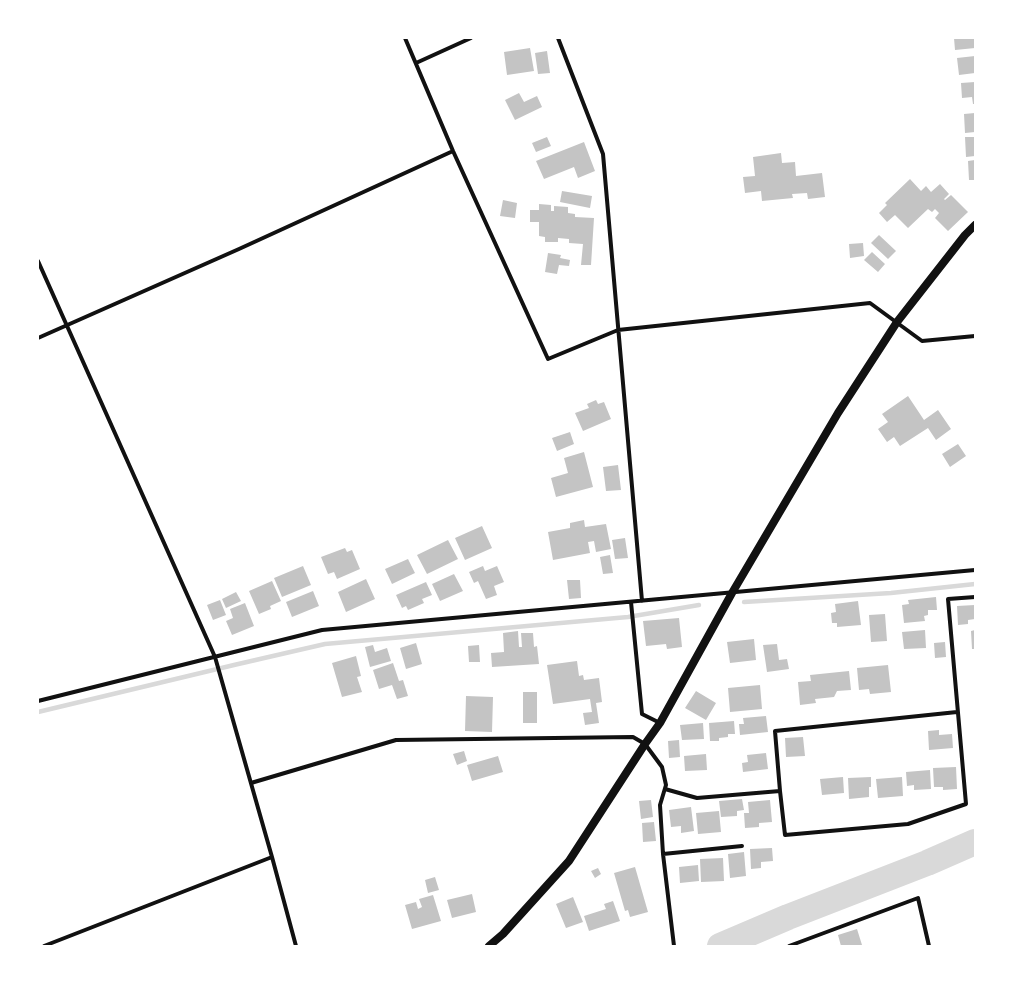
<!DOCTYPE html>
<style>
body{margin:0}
#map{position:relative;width:1013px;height:984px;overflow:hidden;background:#fff;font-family:Manrope,sans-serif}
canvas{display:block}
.frame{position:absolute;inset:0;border:39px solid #fff;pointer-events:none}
</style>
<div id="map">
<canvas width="1013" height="984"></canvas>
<div class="frame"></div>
</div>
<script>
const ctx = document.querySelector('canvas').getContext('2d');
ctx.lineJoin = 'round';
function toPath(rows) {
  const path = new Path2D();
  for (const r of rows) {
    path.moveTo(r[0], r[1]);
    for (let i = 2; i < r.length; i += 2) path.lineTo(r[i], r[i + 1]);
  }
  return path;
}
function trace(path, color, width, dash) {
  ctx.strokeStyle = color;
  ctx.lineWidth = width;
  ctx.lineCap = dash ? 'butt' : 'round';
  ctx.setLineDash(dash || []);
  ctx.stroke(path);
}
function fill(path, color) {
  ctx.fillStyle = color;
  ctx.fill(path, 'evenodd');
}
trace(toPath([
 [744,602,891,593,975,584],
 [38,712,234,665,325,644,628,617,699,605]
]), '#d9d9d9', 4.5);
trace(toPath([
 [720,946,788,917,927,863,975,842]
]), '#d9d9d9', 26);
fill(toPath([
 [954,38,975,38,975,48,955,50],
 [530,48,534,71,507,75,504,52],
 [547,51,550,73,538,74,535,53],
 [975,56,975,73,959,75,957,58],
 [975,82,975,104,973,104,972,97,962,98,961,83],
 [519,93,524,102,537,96,542,107,515,120,505,100],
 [975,113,975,132,965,133,964,114],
 [547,137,551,146,536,152,532,143],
 [965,137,975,137,975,156,966,157],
 [584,142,595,171,578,178,574,167,544,179,536,161],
 [781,153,782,163,795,162,796,176,822,173,825,197,808,199,807,193,792,194,793,198,762,201,761,191,745,193,743,177,755,176,753,157],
 [975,160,975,180,969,180,968,161],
 [910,179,921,191,926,186,931,192,940,184,949,194,944,199,945,200,951,195,968,212,948,231,935,218,939,213,935,209,932,212,928,209,908,228,895,215,887,222,879,213,887,205,885,203],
 [562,191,592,196,590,208,560,202],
 [503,200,517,203,515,218,500,216],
 [539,204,551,205,551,211,554,211,554,206,568,207,568,213,575,214,575,217,594,218,591,265,581,265,583,244,569,243,569,239,558,238,558,242,545,242,545,237,539,236,539,222,530,222,530,210,539,210],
 [879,235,896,251,888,259,871,243],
 [863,243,864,256,850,258,849,244],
 [872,252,885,264,878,272,864,260],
 [548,253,561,255,560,258,570,260,569,266,559,265,557,274,545,272],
 [908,396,924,420,938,410,951,429,936,440,928,428,900,446,894,437,887,442,878,429,888,422,882,414],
 [596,400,598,404,604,402,611,419,583,431,575,413,589,408,587,404],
 [570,432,574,444,557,451,552,438],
 [958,444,966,456,950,467,942,454],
 [584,452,593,487,556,497,551,478,568,473,564,458],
 [618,465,621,490,606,491,603,467],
 [584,520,585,527,606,524,611,549,596,552,594,541,588,542,590,553,553,560,548,532,570,528,570,523],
 [482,526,492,548,465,560,455,538],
 [625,538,628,558,615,559,612,540],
 [448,540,458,559,427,574,417,555],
 [345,548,347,552,352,550,360,569,337,579,334,572,328,574,321,557],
 [610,555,613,573,603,574,600,557],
 [408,559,415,573,392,584,385,569],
 [303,566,311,585,282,597,274,578],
 [483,566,485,571,497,566,504,582,494,586,497,595,486,599,478,581,474,583,469,572],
 [454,574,463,591,440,601,432,584],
 [366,579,375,599,346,612,338,592],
 [567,580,580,580,581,598,569,599],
 [272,581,281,601,270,606,271,609,259,614,249,591],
 [426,582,432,595,422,599,424,603,408,610,406,606,402,608,396,595],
 [313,591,319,606,292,617,286,602],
 [236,592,241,601,226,608,222,599],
 [936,597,937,610,928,610,928,615,924,616,925,621,904,623,902,605,909,604,908,600],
 [220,600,226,615,213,620,207,605],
 [858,601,861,625,837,627,837,623,832,623,831,613,836,612,835,604],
 [245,603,254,626,232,635,226,621,233,618,230,609],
 [975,605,975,619,968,620,968,624,958,625,957,606],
 [885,614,887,641,871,642,869,615],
 [679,618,682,647,667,649,666,644,646,646,643,621],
 [925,630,926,648,904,649,902,632],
 [975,630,975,649,972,649,971,631],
 [518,631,519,647,522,647,521,633,533,633,534,647,537,646,539,664,492,667,491,653,504,652,503,633],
 [754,639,756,660,730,663,727,642],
 [945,642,946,657,935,658,934,643],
 [416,643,422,664,406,669,400,648],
 [777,644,779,660,787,659,789,669,767,672,763,645],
 [373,645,375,652,387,648,391,661,370,667,365,647],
 [479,645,480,662,469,662,468,646],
 [356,656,361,676,357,677,362,692,342,697,332,663],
 [577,661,579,676,583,675,584,680,599,678,602,702,596,703,599,723,585,725,583,713,592,712,590,699,553,704,547,665],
 [393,663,399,681,403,680,408,696,397,699,392,685,379,689,373,670],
 [888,665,891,692,870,694,869,689,859,690,857,668],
 [849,671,851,690,837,691,834,697,815,699,816,703,800,705,798,682,811,681,810,675],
 [760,685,762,709,730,712,728,688],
 [696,691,716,703,706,720,685,708],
 [523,692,537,692,537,723,523,723],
 [466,696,493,697,492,732,465,731],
 [766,716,768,732,740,735,739,724,744,724,743,718],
 [734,721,735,734,728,734,728,737,719,738,719,741,710,741,709,723],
 [703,723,704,739,682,740,680,725],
 [939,730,939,735,952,734,953,748,929,750,928,731],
 [803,737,805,756,786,757,785,738],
 [679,740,680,757,669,758,668,741],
 [464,751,467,761,457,765,453,754],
 [766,753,768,769,743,772,742,763,748,762,747,755],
 [706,754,707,770,685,771,684,756],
 [498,756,503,772,472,781,467,765],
 [956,767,957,789,943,790,943,787,934,787,933,768],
 [930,770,931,789,914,790,914,785,907,786,906,772],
 [843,777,844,793,822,795,820,779],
 [871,777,871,787,869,787,869,797,849,799,848,778],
 [902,777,903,796,878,798,876,779],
 [742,799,744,810,737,811,737,816,721,817,719,801],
 [651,800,653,817,641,819,639,801],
 [770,800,772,822,759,823,759,827,745,828,744,813,749,813,748,802],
 [691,807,694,831,681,833,681,826,671,827,669,810],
 [719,811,721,832,698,834,696,813],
 [654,822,656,841,643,842,642,823],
 [772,848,773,861,761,862,761,868,751,869,750,849],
 [744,852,746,876,730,878,728,854],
 [723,858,724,881,701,882,700,859],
 [698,865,699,881,680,883,679,867],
 [635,867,648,912,630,917,628,910,625,911,614,873],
 [598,868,601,874,595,878,591,871],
 [435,877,439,890,428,893,425,880],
 [472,894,476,912,452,918,447,900],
 [433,895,441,921,412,929,405,905,416,902,418,909,422,907,419,899],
 [573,897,583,922,566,928,556,904],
 [613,901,620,921,589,931,584,916,606,909,604,904],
 [857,929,862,945,859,946,841,946,838,935]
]), '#c4c4c4');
trace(toPath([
 [405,38,453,151,548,359,618,330,870,303,922,341,975,336],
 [558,38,603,154,642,601],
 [416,63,471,38],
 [38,261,215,657,272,857,296,946],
 [38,338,239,249,453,151],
 [631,602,642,714,660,723],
 [38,701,322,630,975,570],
 [251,783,396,740,633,737,645,744,662,767,666,785,660,805,663,854,674,946],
 [665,789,697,798,780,791,785,835,908,824,966,804,948,599,975,597],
 [780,791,775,731,957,712],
 [663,854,742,846],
 [44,946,272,857],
 [789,946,918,898,929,946]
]), '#111', 4);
trace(toPath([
 [489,946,503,934,569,861,645,744,660,723,732,593,838,413,897,322,965,235,975,225]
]), '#111', 8);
</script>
